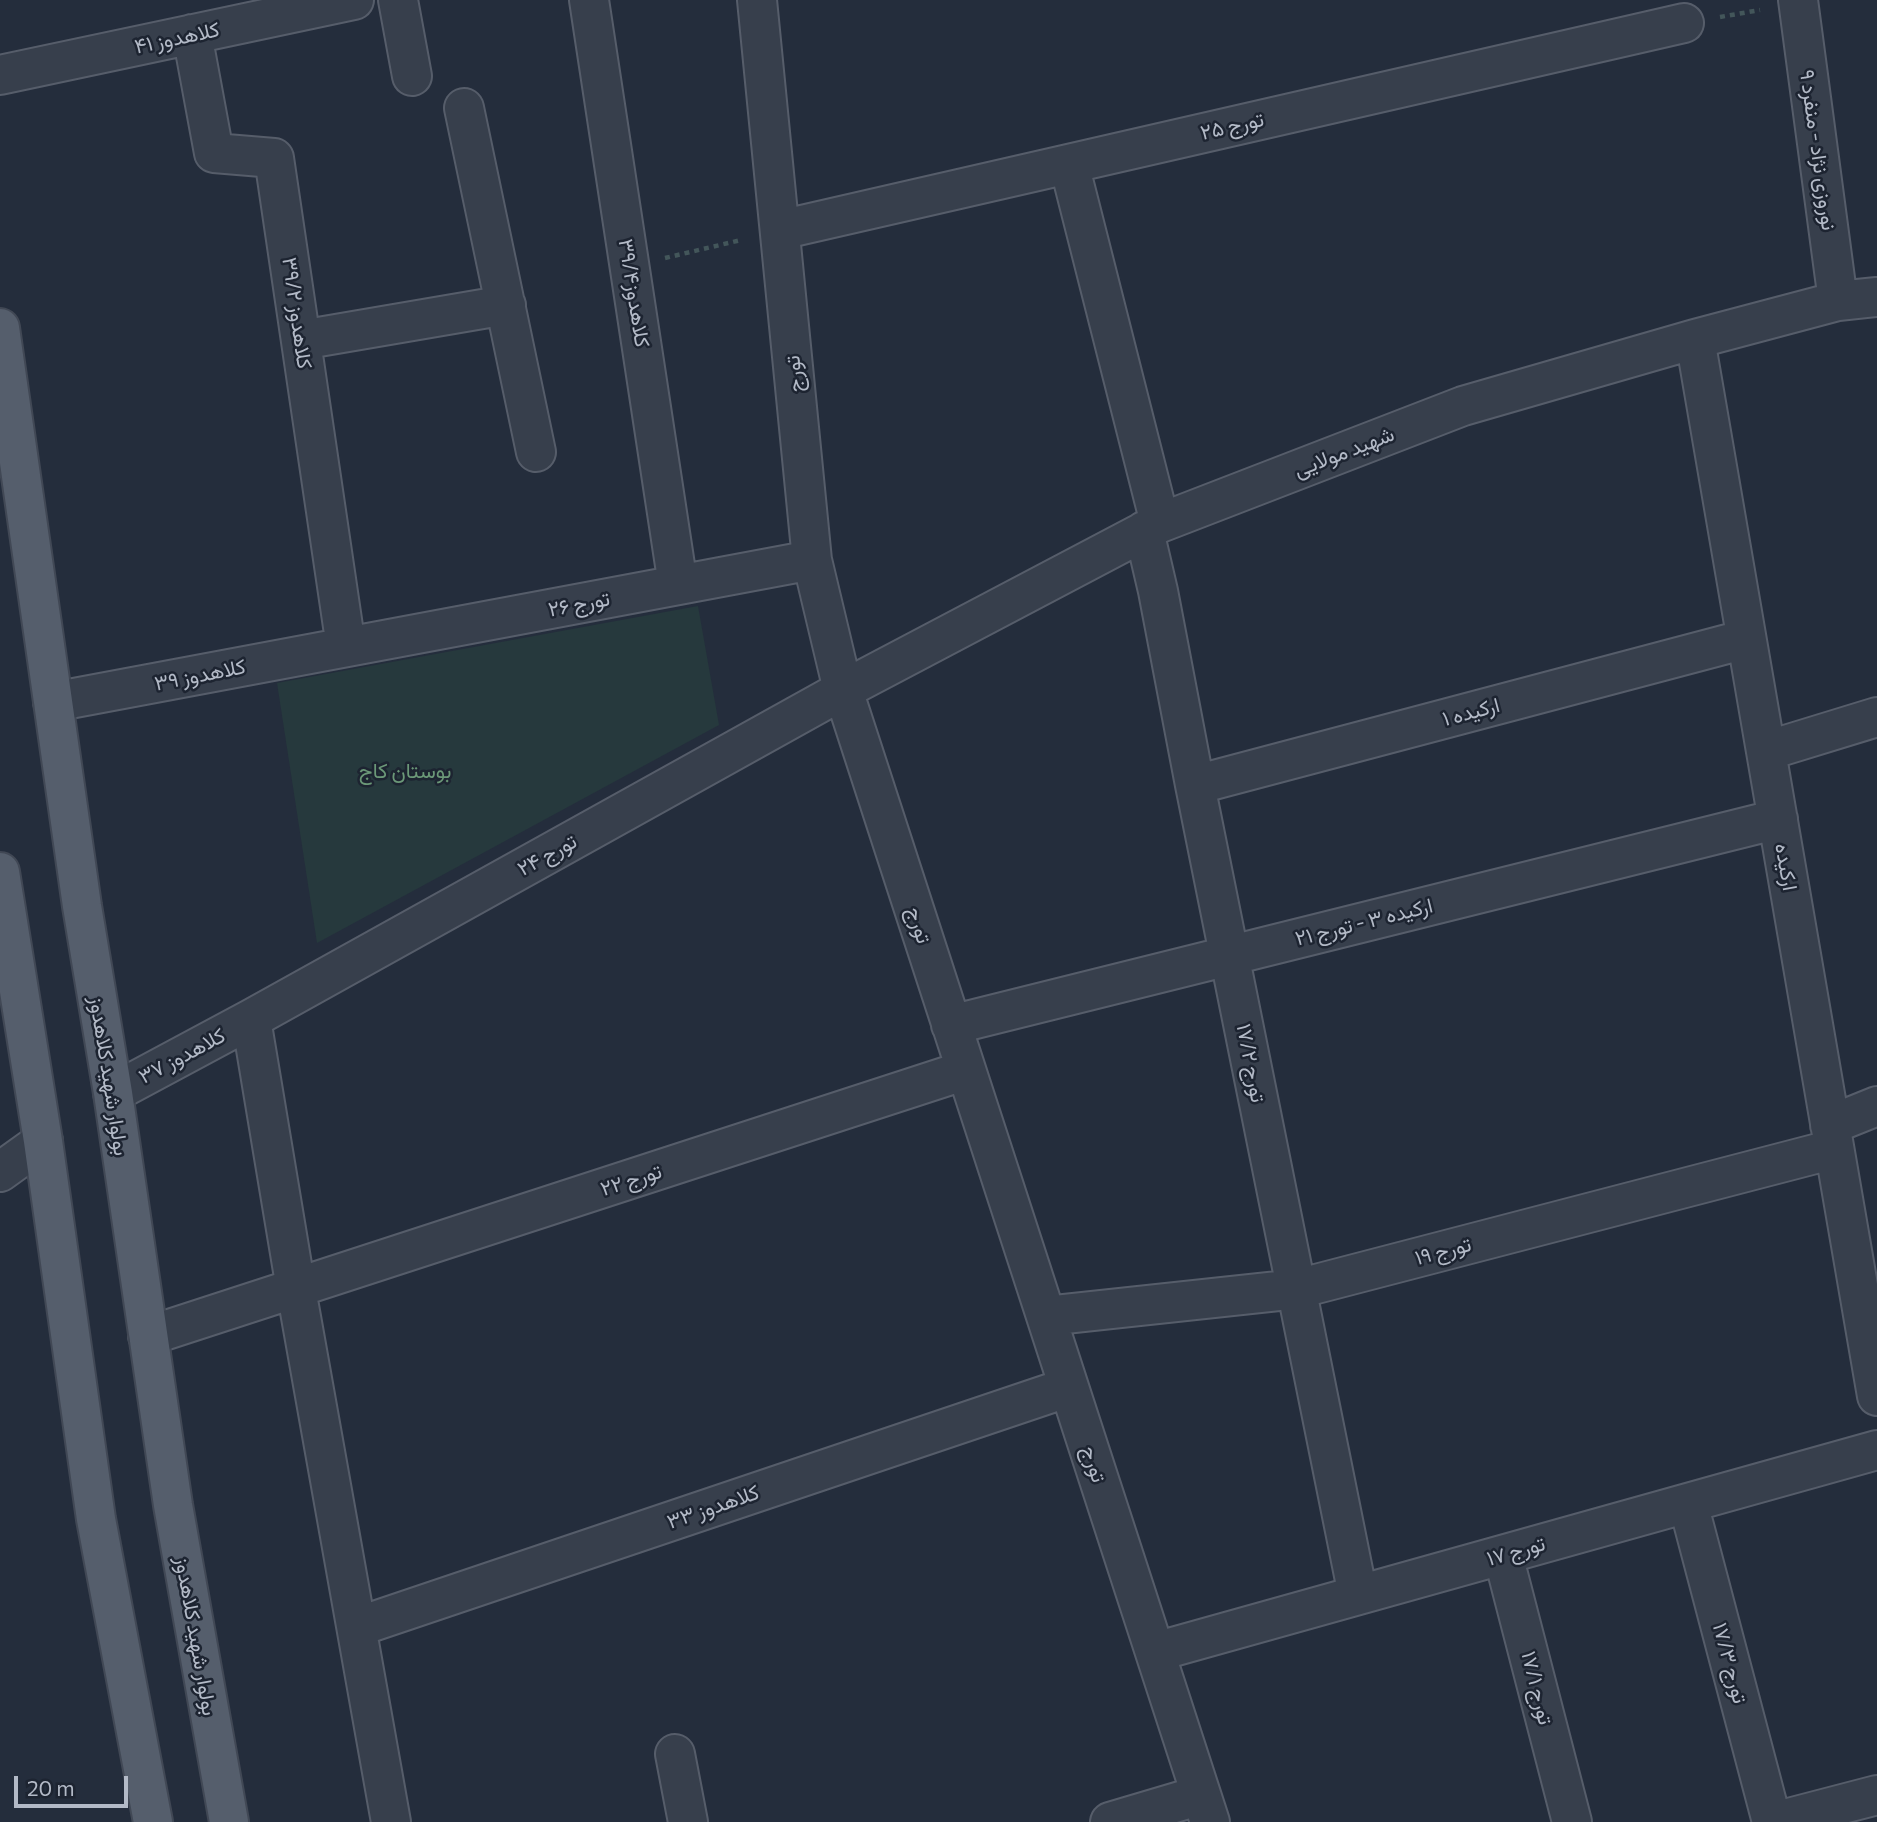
<!DOCTYPE html>
<meta charset="utf-8">
<style>
body{margin:0}
#map{position:relative;width:1877px;height:1822px;overflow:hidden;background:#242d3c;font-family:Commissioner,sans-serif}
canvas{display:block}
.scale{position:absolute;left:14px;top:1776px;width:114px;height:32px;box-sizing:border-box;border:4px solid #b3bac7;border-top:0;padding-left:9px;font-size:21px;line-height:24px;white-space:nowrap;color:#b3bac7;-webkit-text-stroke:5px #1d2431;paint-order:stroke}
</style>
<div id="map">
<canvas width="1877" height="1822"></canvas>
<div class="scale">20 m</div>
</div>
<script>
const ctx = document.querySelector('canvas').getContext('2d');
ctx.lineJoin = 'round';
function fill(path, color) {
  ctx.fillStyle = color;
  ctx.fill(path, 'evenodd');
}
function toPath(rows) {
  const path = new Path2D();
  for (const r of rows) {
    path.moveTo(r[0], r[1]);
    for (let i = 2; i < r.length; i += 2) path.lineTo(r[i], r[i + 1]);
  }
  return path;
}
function trace(path, color, width, dash) {
  ctx.strokeStyle = color;
  ctx.lineWidth = width;
  ctx.lineCap = dash ? 'butt' : 'round';
  ctx.setLineDash(dash || []);
  ctx.stroke(path);
}
function label(font, color, halo, rows, align = 'center') {
  ctx.font = font + ' Commissioner,Vazirmatn,sans-serif';
  ctx.lineWidth = 5;
  ctx.setLineDash([]);
  ctx.textBaseline = 'middle';
  ctx.strokeStyle = halo;
  ctx.fillStyle = color;
  for (const [text, x, y, turn = 0] of rows) {
    ctx.save();
    ctx.translate(x, y);
    ctx.rotate((+turn || 0) * Math.PI / 180);
    ctx.textAlign = isNaN(turn) ? turn : align;
    if (halo) ctx.strokeText(text, 0, 0);
    ctx.fillText(text, 0, 0);
    ctx.restore();
  }
}
fill(toPath([
 [698,606,719,725,317,943,277,683]
]), '#26393d');
const minor = toPath([
 [398,0,412,76],
 [589,0,678,585],
 [757,0,812,560,843,690,1210,1822],
 [1798,0,1838,301],
 [192,34,214,153,274,158,346,647],
 [0,75,354,0],
 [464,108,536,452],
 [1069,164,1160,523],
 [780,230,1684,23],
 [1695,339,1877,1396],
 [301,340,506,305],
 [1144,531,1158,591,1195,785,1358,1595],
 [53,702,812,560],
 [1766,751,1877,717],
 [1195,785,1746,639],
 [251,1019,296,1289,391,1822],
 [951,1025,1778,819],
 [113,1093,251,1019,843,690,1160,523,1463,406,1695,339,1838,301,1877,297],
 [1830,1125,1877,1106],
 [0,1172,43,1141],
 [1046,1316,1297,1289,1834,1149],
 [148,1336,966,1070],
 [1688,1503,1772,1822],
 [1503,1555,1572,1822],
 [357,1627,1069,1387],
 [1155,1652,1877,1450],
 [675,1754,688,1822],
 [1785,1819,1877,1795],
 [1110,1822,1201,1795]
]);
const major = toPath([
 [0,328,82,906,113,1093,173,1505,229,1822],
 [0,872,43,1141,96,1519,153,1822]
]);
trace(minor, '#565d6a', 42);
trace(major, '#414855', 42);
trace(toPath([
 [1720,17,1760,10],
 [665,258,741,240]
]), '#43565a', 4.5, [5, 5]);
trace(minor, '#373f4c', 38);
trace(major, '#555e6c', 38);
label('21px', '#b3bac7', '#1d2431', [
 ["کلاهدوز ۴۱",177,38,-12],
 ["تورج ۲۵",1232,126,-13],
 ["نوروزی نژاد - منفرد ۹",1818,150,82],
 ["کلاهدوز۳۹/۴",634,293,81],
 ["کلاهدوز ۳۹/۲",297,313,82],
 ["تورج",794,374,-96],
 ["شهید مولایی",1344,452,-21],
 ["تورج ۲۶",579,604,-11],
 ["کلاهدوز ۳۹",200,675,-11],
 ["ارکیده ۱",1471,712,-15],
 ["تورج ۲۴",547,855,-29],
 ["ارکیده",1786,867,80],
 ["ارکیده ۳ - تورج ۲۱",1364,922,-14],
 ["تورج",919,925,72],
 ["کلاهدوز ۳۷",182,1056,-28],
 ["تورج ۱۷/۲",1251,1063,79],
 ["بولوار شهید کلاهدوز",109,1076,81],
 ["تورج ۲۲",631,1180,-18],
 ["تورج ۱۹",1443,1251,-15],
 ["تورج",1094,1464,72],
 ["کلاهدوز ۳۳",713,1507,-19],
 ["تورج ۱۷",1516,1551,-16],
 ["بولوار شهید کلاهدوز",196,1636,80],
 ["تورج ۱۷/۳",1730,1663,75],
 ["تورج ۱۷/۱",1537,1688,76]
]);
label('21px', '#6b9878', '#1d2431', [
 ["بوستان کاج",405,771]
]);
</script>
